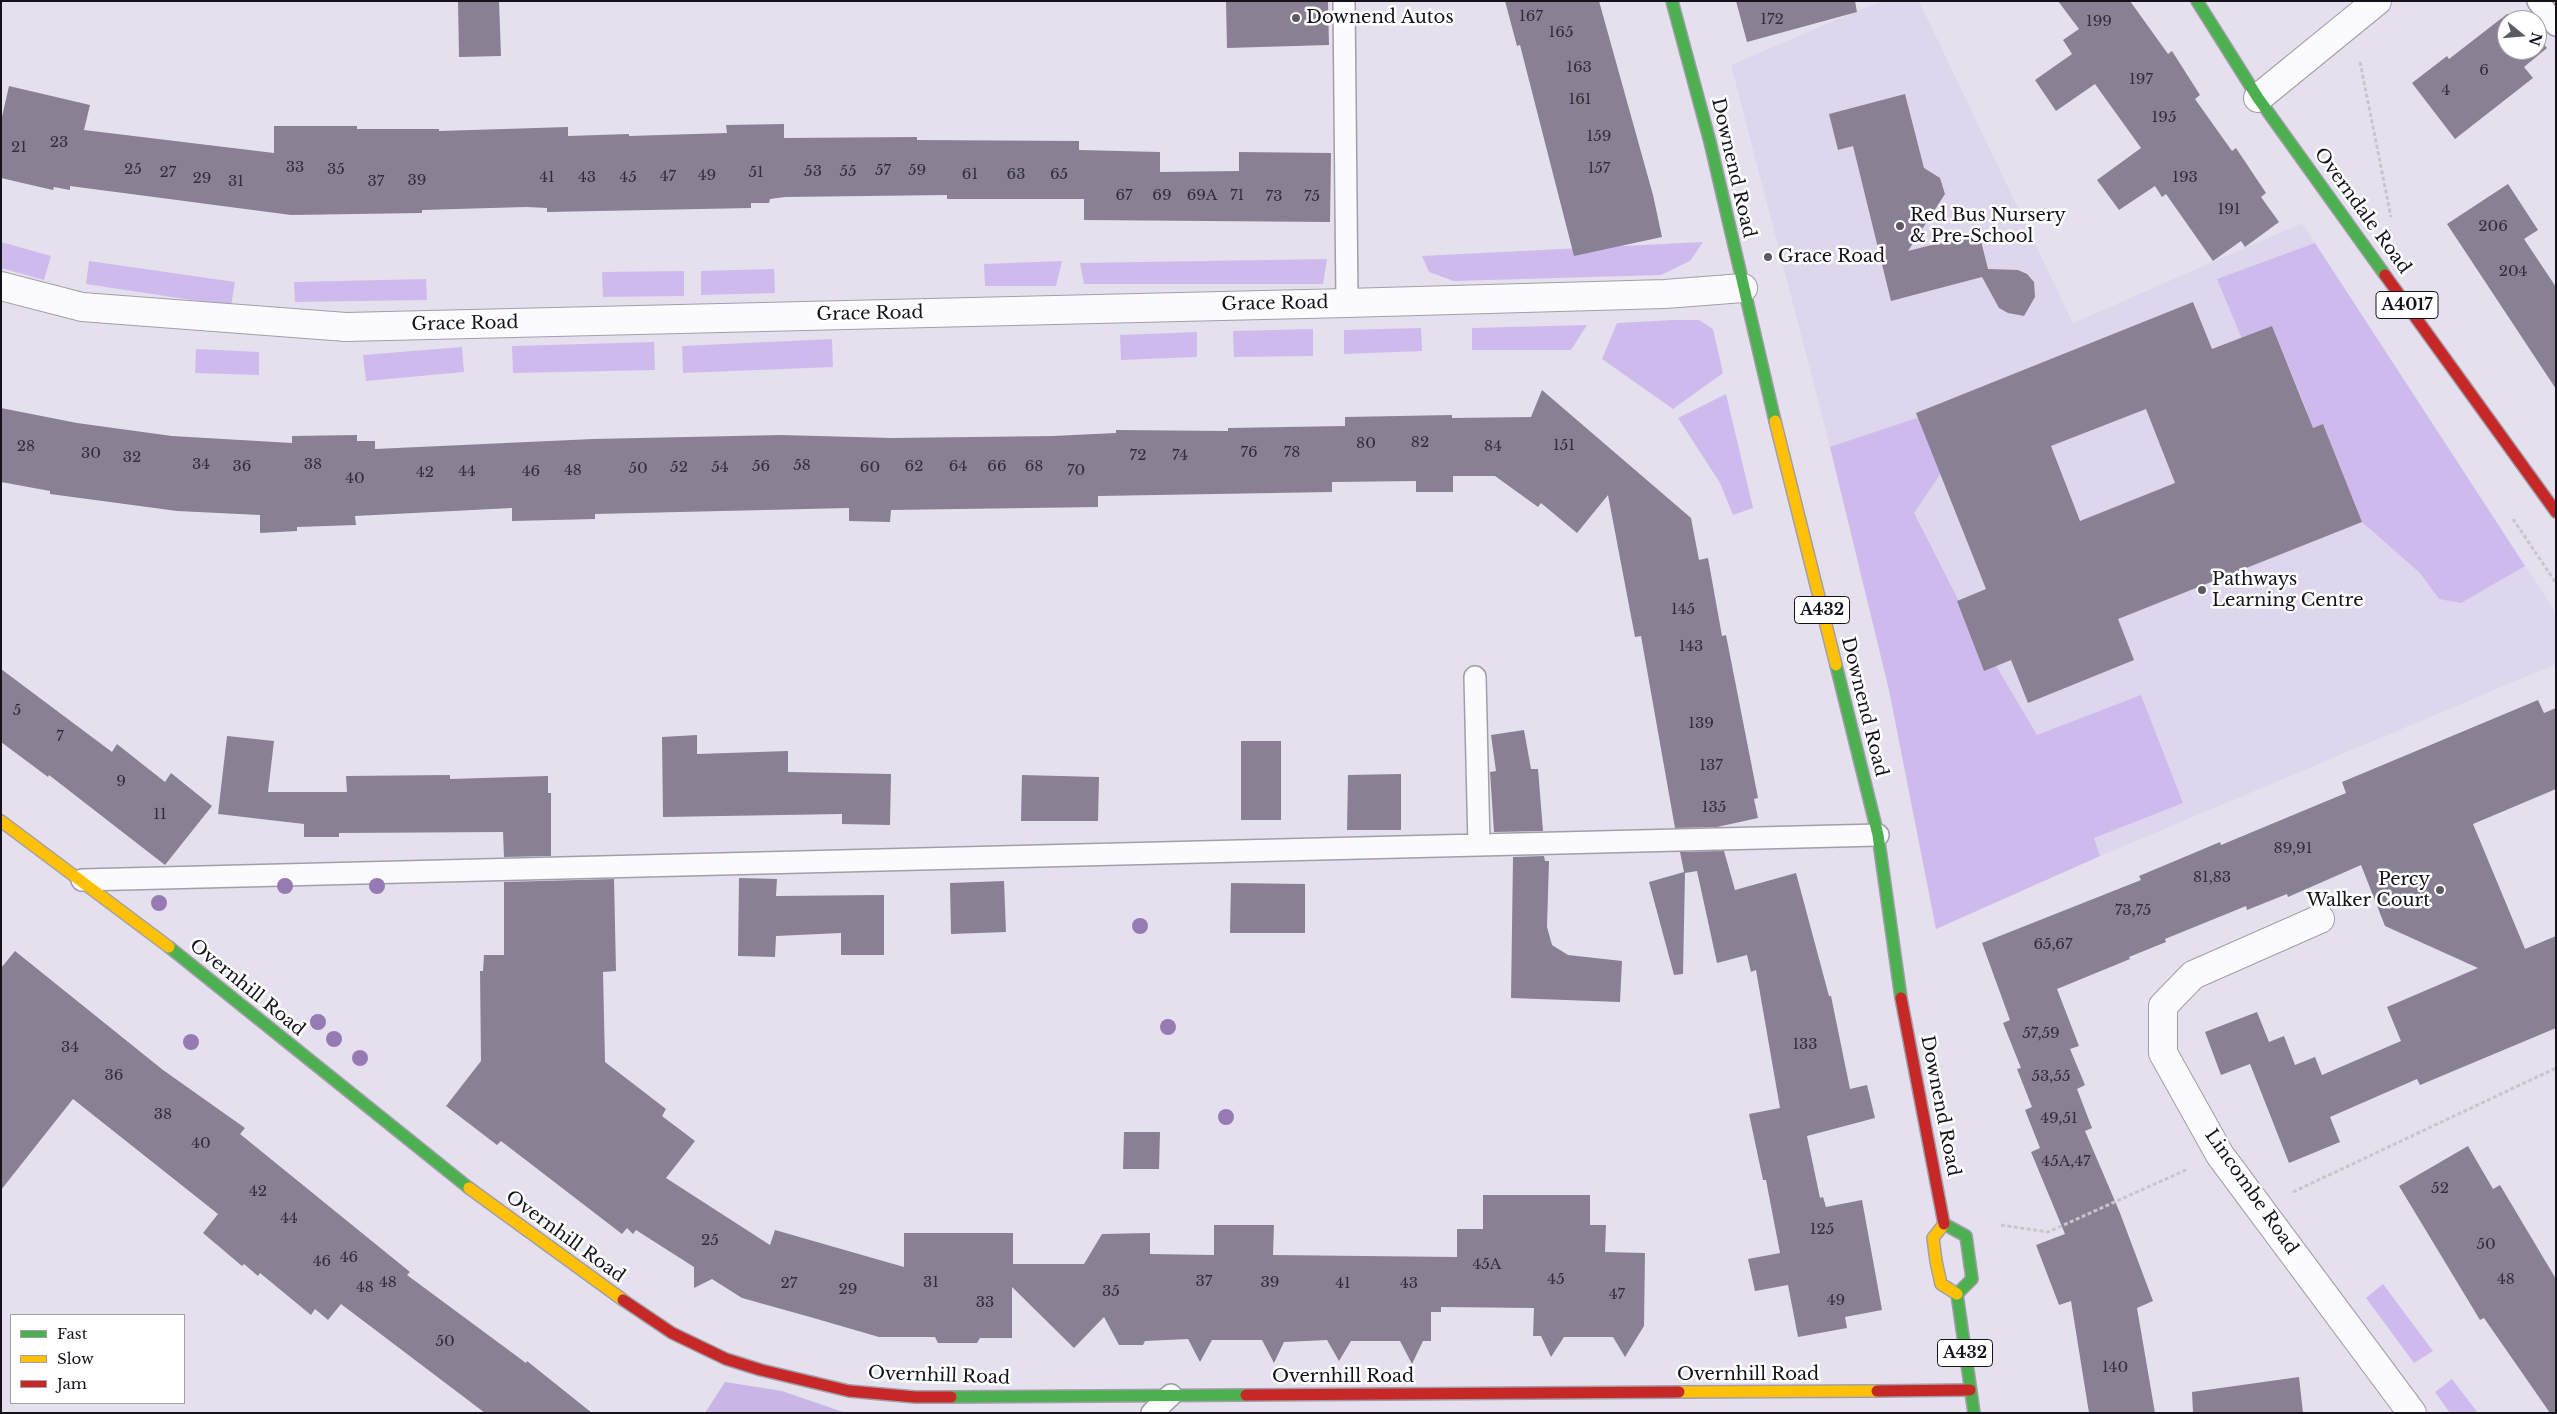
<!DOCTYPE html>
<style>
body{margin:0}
#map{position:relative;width:2557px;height:1414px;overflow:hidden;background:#e5e0ee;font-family:"Libre Baskerville",serif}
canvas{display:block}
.frame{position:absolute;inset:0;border:2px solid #15121b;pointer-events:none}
.legend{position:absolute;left:10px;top:1314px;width:175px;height:90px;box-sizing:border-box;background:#fff;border:1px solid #a1a0a4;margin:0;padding:6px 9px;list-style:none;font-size:15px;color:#15121b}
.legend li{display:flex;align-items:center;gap:10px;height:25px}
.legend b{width:25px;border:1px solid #a1a0a4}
.north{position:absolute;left:2497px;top:10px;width:50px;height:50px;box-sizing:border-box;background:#fff;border:1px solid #a1a0a4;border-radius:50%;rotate:107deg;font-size:14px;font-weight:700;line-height:20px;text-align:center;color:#15121b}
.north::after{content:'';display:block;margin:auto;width:18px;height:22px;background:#5e5a65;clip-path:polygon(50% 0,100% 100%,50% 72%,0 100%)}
</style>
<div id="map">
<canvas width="2557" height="1414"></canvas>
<div class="frame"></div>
<ul class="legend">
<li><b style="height:6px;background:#4caf50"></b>Fast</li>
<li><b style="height:6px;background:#ffc107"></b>Slow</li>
<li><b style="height:6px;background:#c62828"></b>Jam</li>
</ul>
<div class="north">N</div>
</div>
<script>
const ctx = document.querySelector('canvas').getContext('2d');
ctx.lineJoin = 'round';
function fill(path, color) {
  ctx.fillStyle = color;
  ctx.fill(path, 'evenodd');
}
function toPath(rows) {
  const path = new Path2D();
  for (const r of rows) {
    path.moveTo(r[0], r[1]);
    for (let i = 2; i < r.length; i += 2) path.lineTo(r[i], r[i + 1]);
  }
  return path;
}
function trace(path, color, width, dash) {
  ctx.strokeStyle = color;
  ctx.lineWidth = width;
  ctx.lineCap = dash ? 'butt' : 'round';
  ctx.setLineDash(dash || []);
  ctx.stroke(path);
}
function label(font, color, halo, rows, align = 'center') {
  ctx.font = font + ' "Libre Baskerville",serif';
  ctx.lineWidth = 5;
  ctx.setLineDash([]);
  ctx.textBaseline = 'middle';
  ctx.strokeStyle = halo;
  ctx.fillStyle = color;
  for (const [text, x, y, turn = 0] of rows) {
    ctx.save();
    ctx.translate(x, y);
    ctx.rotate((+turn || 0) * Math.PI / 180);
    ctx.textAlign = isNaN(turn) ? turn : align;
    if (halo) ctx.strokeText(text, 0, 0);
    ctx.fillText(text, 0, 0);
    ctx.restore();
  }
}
fill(toPath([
 [1881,1,1919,1,2073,323,2302,223,2556,613,2556,664,2100,856,1936,929,1889,690,1824,423,1731,65]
]), '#ded6ed');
fill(toPath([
 [1,242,51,256,44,280,1,268],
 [1703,242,1690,261,1661,275,1454,281,1429,272,1422,256],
 [2315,243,2525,566,2461,603,2439,599,2420,573,2362,522,2323,424,2261,448,2307,411,2272,326,2242,339,2217,279],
 [1327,259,1323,284,1084,284,1080,263],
 [89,261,235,282,231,306,86,284],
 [1062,261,1056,286,985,286,984,264],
 [774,269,775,293,701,295,701,271],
 [684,271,684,296,603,297,602,272],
 [426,279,427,300,295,302,294,282],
 [1673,320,1699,320,1713,329,1723,373,1673,409,1602,359,1617,323],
 [1587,325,1571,350,1472,350,1472,328],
 [1421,328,1422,351,1344,354,1344,330],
 [1313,329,1313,356,1234,357,1233,331],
 [1197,332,1197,357,1121,360,1120,335],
 [832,339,833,367,683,373,682,346],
 [654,342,655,370,513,373,512,346],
 [462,347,464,372,366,381,363,355],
 [196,349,259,352,259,375,195,373],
 [1726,394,1753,508,1733,515,1720,483,1678,418],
 [1920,417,1941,473,1914,513,1966,615,2037,735,2141,695,2183,803,2094,838,2100,856,1936,929,1889,690,1830,447],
 [2383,1284,2433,1351,2414,1363,2366,1298],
 [2452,1379,2478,1413,2450,1413,2435,1392]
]), '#cfbaed');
fill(toPath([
 [725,1382,782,1391,846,1413,705,1413]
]), '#cab5e7');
fill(toPath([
 [458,1,499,1,501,56,459,57],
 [1226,1,1328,1,1329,45,1227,48],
 [1505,1,1599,1,1653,195,1662,237,1574,256,1520,45,1517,46],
 [1736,1,1855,1,1857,12,1747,42],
 [2058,1,2130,1,2168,54,2172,51,2200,95,2195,99,2232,151,2236,148,2266,193,2261,197,2279,222,2245,247,2241,241,2213,261,2166,194,2162,197,2155,186,2119,210,2097,180,2141,148,2095,84,2056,111,2035,80,2072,54,2063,40,2079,29],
 [2507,14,2520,14,2525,20,2507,20,2507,50,2537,50,2537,36,2547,48,2524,67,2533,78,2455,139,2412,83,2447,56,2449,59],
 [9,86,90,105,84,130,274,153,274,126,357,126,357,129,439,129,439,131,568,127,568,136,629,134,629,136,727,133,726,125,784,124,784,138,917,137,917,140,1079,141,1079,150,1160,152,1160,172,1239,171,1239,152,1331,153,1330,222,1084,220,1084,199,947,199,947,195,785,197,770,199,769,203,751,203,751,208,547,212,547,208,526,207,422,210,422,213,291,215,70,186,70,190,54,187,53,190,1,178,1,121],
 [1905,94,1924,168,1940,178,1945,194,1908,251,1979,233,1988,269,2018,270,2027,274,2034,282,2035,297,2024,316,2008,313,1999,308,1982,277,1891,301,1853,146,1838,150,1829,114],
 [2508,184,2538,230,2524,239,2556,287,2556,389,2447,224],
 [2193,302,2212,349,2272,326,2313,428,2323,424,2362,522,2118,619,2134,660,2028,703,2011,660,1984,671,1957,601,1986,589,1916,413],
 [2146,409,2175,483,2080,521,2051,446],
 [1542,390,1691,518,1699,560,1708,558,1722,636,1726,635,1758,798,1754,799,1758,818,1717,827,1675,828,1641,636,1635,637,1608,495,1577,533,1541,503,1538,507,1495,476,1453,476,1453,492,1416,492,1416,481,1332,482,1332,492,1098,496,1098,507,891,510,890,522,849,521,849,508,595,514,595,519,512,521,512,508,355,516,356,525,297,527,297,531,260,533,260,515,177,511,50,494,50,491,1,482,1,408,77,423,172,436,292,443,292,436,357,435,357,441,375,441,375,449,593,439,781,435,892,438,1053,436,1116,433,1116,430,1228,431,1228,428,1345,426,1345,417,1452,415,1452,418,1531,417],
 [1,669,112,752,117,744,165,782,171,773,212,806,165,865,49,775,48,777,1,742],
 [2538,700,2544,713,2556,708,2556,789,2473,824,2525,949,2556,936,2556,1028,2420,1085,2417,1079,2330,1117,2340,1142,2289,1163,2250,1064,2221,1075,2205,1032,2257,1012,2269,1042,2284,1036,2295,1065,2315,1057,2322,1075,2401,1041,2387,1007,2478,968,2385,926,2361,865,2288,897,2287,894,2247,910,2246,906,2165,939,2166,942,2129,957,2130,959,2057,989,2079,1046,2070,1049,2085,1085,2077,1089,2092,1128,2085,1131,2120,1213,2153,1301,2137,1308,2155,1413,2089,1413,2071,1301,2059,1305,2036,1245,2065,1234,2031,1152,2040,1148,2025,1110,2032,1107,2017,1069,2021,1068,2003,1023,2010,1020,1982,943,2141,880,2139,876,2182,858,2220,842,2221,845,2346,793,2342,782],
 [1524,730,1531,769,1538,769,1543,831,1494,832,1490,772,1496,771,1491,735],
 [697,735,697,754,788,751,788,772,891,774,890,825,842,824,842,814,663,817,662,737],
 [227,736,274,741,268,792,347,792,346,776,450,775,450,779,548,776,548,793,551,793,551,856,504,857,503,832,339,833,339,837,304,837,304,824,218,814],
 [1241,741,1281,741,1281,820,1241,820],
 [1401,774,1401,830,1347,830,1348,775],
 [1022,775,1099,777,1098,821,1021,821],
 [1724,851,1735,890,1796,873,1829,996,1831,996,1850,1089,1867,1085,1875,1118,1807,1136,1820,1198,1823,1197,1826,1207,1862,1200,1882,1310,1845,1317,1847,1328,1798,1337,1788,1285,1755,1291,1748,1259,1780,1253,1766,1180,1763,1180,1749,1114,1780,1108,1756,970,1751,972,1747,955,1717,963,1697,871,1685,873,1683,974,1674,975,1649,882,1684,872,1680,852],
 [1544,856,1545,861,1549,861,1547,927,1552,945,1568,955,1622,961,1620,1002,1511,998,1513,857],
 [739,878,777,879,776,896,884,895,884,955,841,955,841,933,776,936,775,957,738,956],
 [614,879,616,971,603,972,605,1062,666,1109,662,1116,695,1141,666,1178,770,1245,775,1230,904,1267,904,1233,1013,1233,1013,1264,1084,1264,1102,1234,1150,1233,1150,1254,1214,1255,1214,1225,1274,1225,1273,1255,1457,1257,1457,1229,1483,1229,1483,1195,1590,1195,1590,1225,1606,1225,1605,1252,1645,1253,1644,1326,1625,1357,1613,1337,1564,1337,1551,1357,1541,1336,1533,1336,1534,1308,1441,1307,1441,1312,1431,1312,1431,1341,1423,1341,1412,1364,1400,1341,1351,1341,1339,1361,1327,1340,1284,1342,1274,1363,1262,1340,1212,1340,1200,1362,1188,1339,1145,1341,1143,1345,1119,1345,1104,1317,1074,1348,1012,1287,1012,1338,980,1338,977,1343,938,1343,935,1337,879,1337,810,1317,742,1298,712,1279,694,1288,694,1267,636,1230,633,1234,627,1228,622,1234,501,1141,497,1145,446,1106,481,1061,480,971,483,971,484,955,504,955,504,882],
 [1004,881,1006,932,951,934,950,883],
 [1231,883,1305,884,1305,933,1230,933],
 [15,951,163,1070,245,1128,240,1134,410,1272,407,1275,526,1363,527,1361,592,1413,485,1413,341,1304,328,1320,315,1309,311,1315,260,1273,258,1276,244,1264,242,1266,203,1233,218,1214,73,1099,1,1190,1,968],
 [1124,1132,1160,1132,1159,1169,1123,1169],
 [2468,1146,2493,1189,2500,1185,2556,1279,2556,1413,2550,1413,2484,1318,2480,1320,2399,1186],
 [2299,1377,2303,1413,2193,1413,2192,1392]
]), '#898094');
const lane = toPath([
 [1344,1,1347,303],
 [2538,1,2556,25],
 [1475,677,1479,845],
 [82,880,1878,835],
 [1152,1413,1171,1395]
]);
const street = toPath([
 [2258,98,2377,1],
 [1,286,82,307,346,327,1347,303,1665,294,1743,288],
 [2320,919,2193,975,2163,1006,2163,1053,2220,1155,2412,1413]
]);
const fast = toPath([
 [1672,1,1710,142,1775,421],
 [2197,1,2258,98,2385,275],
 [1836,665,1878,835,1901,998],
 [169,947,469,1188],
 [1944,1224,1966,1236,1972,1279,1957,1294],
 [1957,1294,1974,1413],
 [951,1397,1246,1395]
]);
const slow = toPath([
 [1775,421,1836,665],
 [1,821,169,947],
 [469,1188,623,1300],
 [1944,1224,1933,1238,1936,1261,1941,1284,1957,1294],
 [1679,1392,1877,1391]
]);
const jam = toPath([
 [2385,275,2556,512],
 [1901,998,1944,1224],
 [623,1300,672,1333,726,1359,761,1370,849,1391,915,1397,951,1397],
 [1877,1391,1970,1390],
 [1246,1395,1679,1392]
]);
trace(lane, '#a29ea9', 24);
trace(street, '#a29ea9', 30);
trace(fast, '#a29ea9', 14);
trace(slow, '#a29ea9', 14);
trace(jam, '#a29ea9', 14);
trace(toPath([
 [2360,62,2391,217],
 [2513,519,2556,583],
 [2293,1192,2556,1068],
 [2001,1225,2048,1232,2188,1169]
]), '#c8c6ca', 3, [4, 2.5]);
trace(lane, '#fbfafc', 21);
trace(street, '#fbfafc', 28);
trace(fast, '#4caf50', 11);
trace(slow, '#ffc107', 11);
trace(jam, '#c62828', 11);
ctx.fillStyle = '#967ab4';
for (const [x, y] of [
 [285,886],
 [377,886],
 [159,903],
 [1140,926],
 [318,1022],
 [1168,1027],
 [334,1039],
 [191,1042],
 [360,1058],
 [1226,1117]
]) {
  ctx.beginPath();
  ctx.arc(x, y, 8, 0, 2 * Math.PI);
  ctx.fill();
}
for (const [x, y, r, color] of [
 [1296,18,5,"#5e5a65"],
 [1900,226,5,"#5e5a65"],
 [1768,257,5,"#5e5a65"],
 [2202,590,5,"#5e5a65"],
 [2440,890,5,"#5e5a65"]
]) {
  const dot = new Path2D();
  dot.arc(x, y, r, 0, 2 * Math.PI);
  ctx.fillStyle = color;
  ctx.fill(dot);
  trace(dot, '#fff', 2);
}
label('15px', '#322e39', null, [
 ["167",1531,17],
 ["172",1772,20],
 ["199",2099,22],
 ["165",1561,33],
 ["163",1579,68],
 ["6",2484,71],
 ["197",2141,80],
 ["4",2446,91],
 ["161",1580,100],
 ["195",2164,118],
 ["159",1599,137],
 ["23",59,143],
 ["21",19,148],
 ["33",295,168],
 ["157",1599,169],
 ["25",133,170],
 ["35",336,170],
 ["57",883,171],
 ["59",917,171],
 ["53",813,172],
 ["55",848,172],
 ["27",168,173],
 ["51",756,173],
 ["61",970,175],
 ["63",1016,175],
 ["65",1059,175],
 ["49",707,176],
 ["47",668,177],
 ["41",547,178],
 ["43",587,178],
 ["45",628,178],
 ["193",2185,178],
 ["29",202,179],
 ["39",417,181],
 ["31",236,182],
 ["37",376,182],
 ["67",1124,196],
 ["69",1162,196],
 ["69A",1202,196],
 ["71",1237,196],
 ["73",1274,197],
 ["75",1312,197],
 ["191",2229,210],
 ["206",2493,227],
 ["204",2513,272],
 ["82",1420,443],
 ["80",1366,444],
 ["151",1564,446],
 ["28",26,447],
 ["84",1493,447],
 ["76",1249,453],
 ["78",1292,453],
 ["30",91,454],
 ["72",1138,456],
 ["74",1180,456],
 ["32",132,458],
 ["34",201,465],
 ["38",313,465],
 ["58",802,466],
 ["36",242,467],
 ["56",761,467],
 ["62",914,467],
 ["64",958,467],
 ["66",997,467],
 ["68",1034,467],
 ["52",679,468],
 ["54",720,468],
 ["60",870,468],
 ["50",638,469],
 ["48",573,471],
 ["70",1076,471],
 ["44",467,472],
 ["46",531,472],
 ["42",425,473],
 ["40",355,479],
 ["145",1683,610],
 ["143",1691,647],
 ["5",17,711],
 ["139",1701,724],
 ["7",60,737],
 ["137",1711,766],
 ["9",121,782],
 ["135",1714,808],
 ["11",160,815],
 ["89,91",2293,849],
 ["81,83",2212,878],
 ["73,75",2133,911],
 ["65,67",2053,945],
 ["57,59",2041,1034],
 ["133",1805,1045],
 ["34",70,1048],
 ["36",114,1076],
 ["53,55",2051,1077],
 ["38",163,1115],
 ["49,51",2059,1119],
 ["40",201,1144],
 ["45A,47",2066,1162],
 ["52",2440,1189],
 ["42",258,1192],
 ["44",289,1219],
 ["125",1822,1230],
 ["25",710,1241],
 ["50",2486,1245],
 ["46",349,1258],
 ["46",322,1262],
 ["45A",1487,1265],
 ["45",1556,1280],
 ["48",2506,1280],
 ["37",1204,1282],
 ["48",388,1283],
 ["31",931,1283],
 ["39",1270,1283],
 ["27",789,1284],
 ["41",1343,1284],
 ["43",1409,1284],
 ["48",365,1288],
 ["29",848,1290],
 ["35",1111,1292],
 ["47",1617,1295],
 ["49",1836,1301],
 ["33",985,1303],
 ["50",445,1342],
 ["140",2115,1368]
]);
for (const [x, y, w] of [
 [2407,305,62],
 [1822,610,55],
 [1965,1353,55]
]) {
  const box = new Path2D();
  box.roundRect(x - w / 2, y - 13.5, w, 27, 4);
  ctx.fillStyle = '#fff';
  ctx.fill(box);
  trace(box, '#15121b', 1);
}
label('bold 16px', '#15121b', null, [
 ["A4017",2407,305],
 ["A432",1822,610],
 ["A432",1965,1353]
]);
label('18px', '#15121b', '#fff', [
 ["Downend Autos",1306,18],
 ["Red Bus Nursery",1910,216],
 ["& Pre-School",1910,237],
 ["Grace Road",1778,257],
 ["Pathways",2212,580],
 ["Learning Centre",2212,601],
 ["Percy",2430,880,"right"],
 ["Walker Court",2430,901,"right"]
], 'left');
label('18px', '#15121b', '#fff', [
 ["Downend Road",1733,168,77],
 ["Overndale Road",2362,211,54],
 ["Grace Road",1275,304,-1],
 ["Grace Road",870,314,-1],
 ["Grace Road",465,324,-1],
 ["Downend Road",1864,707,76],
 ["Overnhill Road",247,988,39],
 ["Downend Road",1940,1106,79],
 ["Lincombe Road",2251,1192,55],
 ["Overnhill Road",565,1237,36],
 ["Overnhill Road",1748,1375],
 ["Overnhill Road",939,1376,2],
 ["Overnhill Road",1343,1377]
]);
</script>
